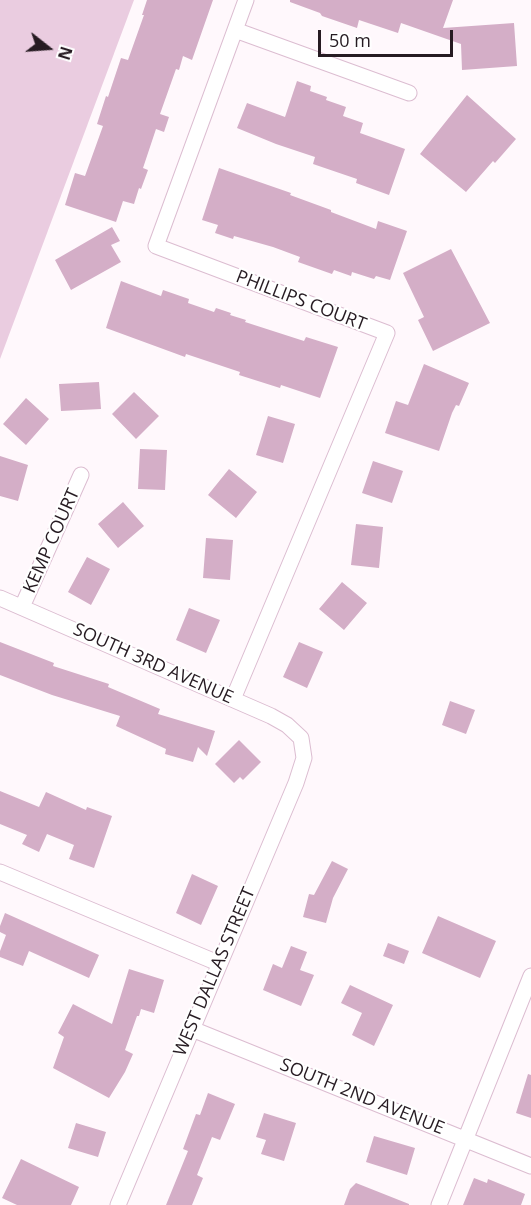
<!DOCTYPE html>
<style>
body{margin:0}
#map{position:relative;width:531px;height:1205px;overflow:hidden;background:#fff8fc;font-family:"Open Sans",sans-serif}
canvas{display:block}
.north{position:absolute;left:18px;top:18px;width:60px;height:60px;-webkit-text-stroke:4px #fff;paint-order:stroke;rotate:107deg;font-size:16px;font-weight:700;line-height:24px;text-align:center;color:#261b22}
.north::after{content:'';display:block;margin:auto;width:21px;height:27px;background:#261b22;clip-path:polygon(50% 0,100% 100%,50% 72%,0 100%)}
.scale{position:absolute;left:318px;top:30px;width:135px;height:27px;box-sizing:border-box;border:3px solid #261b22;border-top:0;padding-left:8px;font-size:18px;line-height:21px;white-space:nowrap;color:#261b22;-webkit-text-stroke:4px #fff;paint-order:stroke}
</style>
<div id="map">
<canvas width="531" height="1205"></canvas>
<div class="north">N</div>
<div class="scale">50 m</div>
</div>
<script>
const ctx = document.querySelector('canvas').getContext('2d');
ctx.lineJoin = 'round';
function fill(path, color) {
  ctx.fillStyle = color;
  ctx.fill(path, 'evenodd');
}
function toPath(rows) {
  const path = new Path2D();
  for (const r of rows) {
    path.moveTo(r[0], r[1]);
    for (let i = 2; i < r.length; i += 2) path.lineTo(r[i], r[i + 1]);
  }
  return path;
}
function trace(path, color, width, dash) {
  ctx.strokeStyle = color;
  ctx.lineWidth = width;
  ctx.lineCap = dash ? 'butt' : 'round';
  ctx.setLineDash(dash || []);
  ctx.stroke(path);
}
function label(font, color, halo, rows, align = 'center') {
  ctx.font = font + ' "Open Sans",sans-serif';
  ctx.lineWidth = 4.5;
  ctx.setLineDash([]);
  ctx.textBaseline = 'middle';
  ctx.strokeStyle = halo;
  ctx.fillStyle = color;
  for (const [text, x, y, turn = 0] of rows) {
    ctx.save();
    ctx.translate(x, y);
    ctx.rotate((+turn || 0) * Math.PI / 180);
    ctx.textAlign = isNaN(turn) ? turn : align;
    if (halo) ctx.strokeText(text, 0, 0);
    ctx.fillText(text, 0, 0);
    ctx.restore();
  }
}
fill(toPath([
 [0,0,134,0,0,359]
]), '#eacce0');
fill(toPath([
 [147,0,213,0,192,60,183,56,179,70,176,69,160,114,169,117,164,132,156,129,143,168,148,170,141,189,139,188,134,204,123,201,116,222,65,205,75,173,85,176,103,126,97,124,106,96,108,97,121,58,128,60,144,15,142,15],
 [290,0,453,0,443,28,514,23,517,66,462,70,461,44,401,23,398,33,359,20,357,28,322,16,320,13,290,2],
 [297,81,311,86,310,91,327,97,326,100,346,107,343,116,363,123,360,133,405,149,389,195,356,183,357,179,313,164,315,157,276,144,237,128,247,103,285,117],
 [467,95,516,139,495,163,493,161,466,192,420,154],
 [219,168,291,193,290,195,331,210,331,212,376,229,378,221,407,231,390,280,376,276,374,279,352,272,351,276,334,270,332,274,298,262,300,257,273,247,234,236,233,239,215,233,218,225,202,220],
 [112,227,120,241,111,245,121,262,71,290,55,260],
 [451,249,490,323,433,351,418,320,424,317,403,273],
 [121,281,161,296,163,290,189,299,188,303,214,312,216,308,231,313,230,315,246,320,245,322,304,341,306,337,338,347,320,398,281,385,280,388,239,375,240,372,186,354,185,357,106,328],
 [424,364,469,383,459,406,456,405,452,413,439,451,385,433,396,401,408,405],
 [99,382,101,409,61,411,59,384],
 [134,392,159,416,136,439,112,414],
 [26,398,49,419,26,445,3,424],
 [268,416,295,424,283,463,256,455],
 [140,449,167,450,165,490,138,489],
 [0,456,28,465,18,501,0,496],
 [373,461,403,471,392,503,362,493],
 [229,469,257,492,236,518,208,495],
 [123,502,144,526,118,548,98,524],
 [356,524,383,527,379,568,351,565],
 [206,538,233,540,230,580,203,578],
 [87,557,110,569,91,605,68,592],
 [342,582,367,603,344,630,319,609],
 [189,608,220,620,206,653,176,640],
 [0,642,54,663,53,666,109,684,108,687,160,709,158,714,215,731,207,756,198,747,193,762,165,754,166,749,116,726,120,716,52,695,0,675],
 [299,642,323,652,307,688,283,677],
 [450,701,475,710,466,734,442,725],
 [239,740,261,762,243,780,240,777,234,783,215,764],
 [0,791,39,807,46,792,86,810,87,807,112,816,94,868,69,859,74,845,47,834,39,852,22,844,27,835,0,824],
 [332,861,348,869,333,898,326,923,303,917,309,894,314,895],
 [192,874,218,886,201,925,176,913],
 [5,913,99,955,89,978,29,951,23,966,0,957,0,951,6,935,0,932,0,926],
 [438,916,496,941,480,978,422,953],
 [388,943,409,951,404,964,383,956],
 [291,946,307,952,300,970,314,975,301,1006,263,990,273,964,282,968],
 [129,969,164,980,154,1013,141,1009,139,1016,137,1016,125,1050,133,1054,125,1072,109,1098,53,1068,64,1037,58,1033,73,1004,112,1024],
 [350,985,393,1005,374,1046,352,1035,362,1013,341,1003],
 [528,1074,531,1075,531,1118,516,1113],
 [208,1093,235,1104,220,1140,212,1137,197,1175,203,1178,192,1205,166,1205,188,1151,183,1149,196,1114,200,1115],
 [264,1113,296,1123,284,1161,261,1154,266,1140,256,1137],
 [76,1123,106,1132,98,1157,68,1148],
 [374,1136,415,1148,407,1175,366,1162],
 [21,1159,79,1187,71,1205,17,1205,2,1198],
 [474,1178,487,1183,488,1179,525,1194,521,1205,463,1205],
 [356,1183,409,1204,409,1205,344,1205,350,1189]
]), '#d4aec7');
const minor = toPath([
 [235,30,409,93],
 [0,598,271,716,287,725,301,738,304,758,296,783,118,1205],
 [22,607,81,475],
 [233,699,387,333,156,246,246,0],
 [0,872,218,963],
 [192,1029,531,1166],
 [439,1205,531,976]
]);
trace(minor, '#dcbdd1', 17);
trace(minor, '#fff', 15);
label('18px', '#261b22', '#fff', [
 ["PHILLIPS COURT",301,301,21],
 ["KEMP COURT",52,541,-66],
 ["SOUTH 3RD AVENUE",153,664,24],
 ["WEST DALLAS STREET",215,972,-67],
 ["SOUTH 2ND AVENUE",362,1097,22]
]);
</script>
